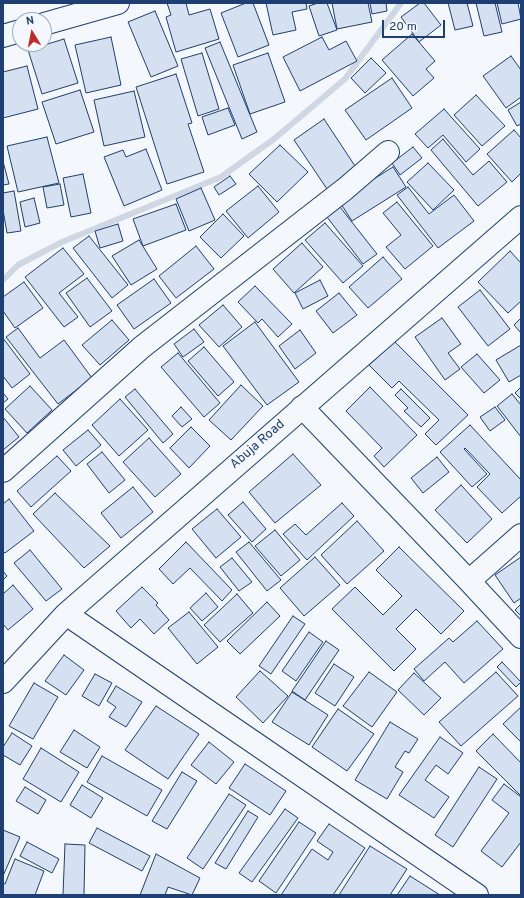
<!DOCTYPE html>
<style>
body{margin:0}
#map{position:relative;width:524px;height:898px;overflow:hidden;background:#f4f7fb;font-family:Overpass,sans-serif}
canvas{display:block}
.frame{position:absolute;inset:0;border:4px solid #1d3f73;pointer-events:none}
.north{position:absolute;left:12px;top:12px;width:40px;height:40px;box-sizing:border-box;background:#f4f7fb;border:1px solid #9eadc5;border-radius:50%;rotate:350deg;font-size:11px;font-weight:700;line-height:16px;text-align:center;color:#1d3f73}
.north::after{content:'';display:block;margin:auto;width:14px;height:18px;background:#c62828;clip-path:polygon(50% 0,100% 100%,50% 72%,0 100%)}
.scale{position:absolute;left:382px;top:20px;width:63px;height:18px;box-sizing:border-box;border:2px solid #1d3f73;border-top:0;padding-left:5px;font-size:12px;line-height:14px;white-space:nowrap;color:#1d3f73;-webkit-text-stroke:3px #f4f7fb;paint-order:stroke}
</style>
<div id="map">
<canvas width="524" height="898"></canvas>
<div class="frame"></div>
<div class="north">N</div>
<div class="scale">20 m</div>
</div>
<script>
const ctx = document.querySelector('canvas').getContext('2d');
ctx.lineJoin = 'round';
function toPath(rows) {
  const path = new Path2D();
  for (const r of rows) {
    path.moveTo(r[0], r[1]);
    for (let i = 2; i < r.length; i += 2) path.lineTo(r[i], r[i + 1]);
  }
  return path;
}
function trace(path, color, width, dash) {
  ctx.strokeStyle = color;
  ctx.lineWidth = width;
  ctx.lineCap = dash ? 'butt' : 'round';
  ctx.setLineDash(dash || []);
  ctx.stroke(path);
}
function fill(path, color) {
  ctx.fillStyle = color;
  ctx.fill(path, 'evenodd');
}
function label(font, color, halo, rows, align = 'center') {
  ctx.font = font + ' Overpass,sans-serif';
  ctx.lineWidth = 3;
  ctx.setLineDash([]);
  ctx.textBaseline = 'middle';
  ctx.strokeStyle = halo;
  ctx.fillStyle = color;
  for (const [text, x, y, turn = 0] of rows) {
    ctx.save();
    ctx.translate(x, y);
    ctx.rotate((+turn || 0) * Math.PI / 180);
    ctx.textAlign = isNaN(turn) ? turn : align;
    if (halo) ctx.strokeText(text, 0, 0);
    ctx.fillText(text, 0, 0);
    ctx.restore();
  }
}
trace(toPath([
 [3,280,18,265,62,242,221,177,274,139,345,79,401,3]
]), '#cfd7e4', 6);
const building = toPath([
 [167,3,186,3,189,15,210,9,219,39,176,52,166,17,171,15,167,3],
 [246,3,253,3,269,45,238,57,221,13,246,3],
 [266,3,306,3,307,9,292,12,296,30,273,35,266,3],
 [318,3,327,3,337,30,319,36,309,6,318,3],
 [332,3,368,3,372,22,337,29,332,3],
 [370,3,386,3,387,11,372,14,370,3],
 [420,3,424,3,441,25,419,42,401,17,420,3],
 [448,3,467,3,473,26,455,30,448,3],
 [476,3,495,3,502,32,484,36,476,3],
 [497,3,518,3,521,19,502,24,497,3],
 [155,11,178,66,151,77,128,22,155,11],
 [412,34,435,61,426,69,434,78,413,96,382,60,412,34],
 [111,37,121,85,86,93,75,45,111,37],
 [322,37,329,50,346,41,357,61,300,91,283,57,322,37],
 [64,39,78,83,42,94,28,50,64,39],
 [220,42,257,132,242,139,205,48,220,42],
 [202,53,219,109,198,116,181,59,202,53],
 [268,53,285,102,250,114,233,65,268,53],
 [511,56,521,70,521,97,506,108,483,76,511,56],
 [371,58,386,73,365,93,351,78,371,58],
 [27,66,38,109,3,118,3,72,27,66],
 [176,74,192,123,188,124,204,172,167,184,136,87,176,74],
 [392,78,412,108,366,140,345,110,392,78],
 [80,90,94,132,56,144,42,102,80,90],
 [134,91,145,137,104,146,94,100,134,91],
 [476,95,505,126,482,146,454,115,476,95],
 [521,102,521,124,517,126,508,110,521,102],
 [228,108,235,125,208,135,202,117,228,108],
 [444,109,480,149,466,162,443,135,428,148,415,134,444,109],
 [324,119,357,169,327,189,294,140,324,119],
 [514,130,521,138,521,173,512,182,487,154,514,130],
 [47,137,59,183,18,192,7,146,47,137],
 [443,139,473,175,489,161,507,182,478,206,431,150,443,139],
 [280,145,308,172,277,202,249,174,280,145],
 [413,147,422,158,400,175,392,163,413,147],
 [146,149,162,190,124,206,104,157,123,150,126,157,146,149],
 [428,163,454,190,433,210,407,182,428,163],
 [4,165,9,184,3,185,3,166,4,165],
 [393,167,406,187,352,221,339,201,393,167],
 [83,174,91,213,71,217,63,178,83,174],
 [230,176,236,184,219,195,214,187,230,176],
 [60,184,64,205,47,208,43,187,60,184],
 [258,186,279,212,248,238,226,211,258,186],
 [408,187,429,214,454,195,474,221,438,248,397,195,408,187],
 [201,188,215,220,189,231,176,199,201,188],
 [14,191,21,231,7,233,3,210,3,193,14,191],
 [34,198,40,223,25,227,20,202,34,198],
 [397,202,433,246,405,269,386,247,401,235,383,213,397,202],
 [176,204,186,230,143,246,133,219,176,204],
 [340,207,377,254,363,264,327,217,340,207],
 [223,214,244,236,221,258,200,237,223,214],
 [325,223,363,266,343,283,305,240,325,223],
 [118,224,123,241,100,248,95,231,118,224],
 [89,236,128,285,112,298,73,248,89,236],
 [139,240,157,269,131,285,112,256,139,240],
 [302,243,323,267,294,293,273,269,302,243],
 [196,246,214,269,176,298,159,276,196,246],
 [63,248,84,274,59,293,78,317,64,327,25,277,63,248],
 [510,251,521,263,521,301,508,313,478,282,510,251],
 [383,257,402,279,368,308,349,287,383,257],
 [87,278,112,311,90,327,66,293,87,278],
 [154,279,171,303,134,329,117,305,154,279],
 [320,280,328,296,303,309,295,293,320,280],
 [24,282,43,308,15,328,3,311,3,297,24,282],
 [255,286,292,324,278,337,262,319,258,323,238,302,255,286],
 [480,290,510,329,488,346,458,307,480,290],
 [339,293,357,315,333,333,316,311,339,293],
 [223,305,242,327,219,347,199,325,223,305],
 [442,318,461,344,448,353,460,369,445,380,415,337,442,318],
 [521,318,521,333,514,325,521,318],
 [112,320,129,340,100,365,82,345,112,320],
 [255,322,299,382,267,405,223,346,255,322],
 [18,328,40,358,64,340,92,378,58,404,6,337,18,328],
 [194,329,204,342,183,357,174,344,194,329],
 [300,330,316,353,295,369,279,346,300,330],
 [3,338,30,374,12,388,3,376,3,338],
 [394,341,468,415,436,445,425,434,439,420,399,381,392,388,369,365,394,341],
 [521,345,521,375,509,382,496,360,521,345],
 [204,347,234,382,218,396,188,361,204,347],
 [178,353,220,403,204,417,161,367,178,353],
 [477,354,500,380,484,393,461,367,477,354],
 [241,385,263,406,231,440,209,420,241,385],
 [30,386,52,410,27,433,5,409,30,386],
 [370,387,417,435,384,467,374,456,382,448,346,411,370,387],
 [521,387,521,399,515,393,521,387],
 [135,389,173,434,163,443,125,397,135,389],
 [401,389,430,418,421,427,404,411,408,408,395,395,401,389],
 [3,393,8,399,3,403,3,393],
 [512,394,521,405,521,437,497,406,512,394],
 [120,399,148,430,119,456,92,425,120,399],
 [181,407,192,419,182,427,172,416,181,407],
 [495,407,505,420,490,431,480,417,495,407],
 [3,417,19,437,3,450,3,417],
 [470,425,521,480,521,496,502,513,477,487,490,474,465,448,464,449,487,474,472,487,440,452,470,425],
 [191,427,210,446,189,468,170,448,191,427],
 [88,430,101,445,76,466,63,450,88,430],
 [149,438,181,474,155,497,123,462,149,438],
 [102,452,125,480,109,493,87,464,102,452],
 [293,454,321,485,275,523,249,492,293,454],
 [57,456,71,471,31,507,17,491,57,456],
 [437,457,449,472,423,493,411,478,437,457],
 [461,485,492,519,467,543,435,510,461,485],
 [133,487,153,512,121,538,101,513,133,487],
 [55,493,110,546,84,568,33,514,55,493],
 [9,499,34,531,5,553,3,551,3,504,9,499],
 [243,502,266,529,252,542,228,515,243,502],
 [342,503,354,516,307,560,283,534,295,524,306,535,342,503],
 [217,509,241,537,216,558,192,529,217,509],
 [357,521,384,551,347,584,321,555,357,521],
 [275,530,300,560,281,576,255,546,275,530],
 [186,542,232,590,222,601,190,568,173,584,159,569,186,542],
 [249,542,281,580,267,591,236,552,249,542],
 [399,547,464,611,441,634,416,609,396,629,416,649,394,671,332,609,355,587,383,615,402,596,376,570,399,547],
 [30,550,62,589,46,601,14,563,30,550],
 [315,557,340,585,304,616,280,588,315,557],
 [521,557,521,598,514,603,495,575,521,557],
 [232,558,252,582,239,591,220,567,232,558],
 [3,571,7,576,3,580,3,571],
 [13,585,33,609,8,630,3,624,3,594,13,585],
 [142,587,158,603,156,605,169,620,154,634,140,619,131,628,116,611,142,587],
 [206,593,218,607,202,621,190,608,206,593],
 [237,594,253,613,220,642,204,625,237,594],
 [267,602,280,616,240,654,227,641,267,602],
 [521,604,521,616,515,610,521,604],
 [189,612,218,647,197,664,168,628,189,612],
 [293,616,305,624,271,674,259,666,293,616],
 [477,621,503,649,464,683,445,662,424,681,414,669,449,638,453,642,477,621],
 [309,632,323,642,296,681,282,671,309,632],
 [326,641,339,650,305,700,292,691,326,641],
 [64,655,84,670,66,695,45,681,64,655],
 [502,662,521,682,516,687,497,667,502,662],
 [334,664,354,677,335,706,315,693,334,664],
 [260,671,288,696,263,723,236,697,260,671],
 [369,672,397,692,372,727,343,706,369,672],
 [496,672,518,696,461,746,439,722,496,672],
 [414,673,441,698,424,715,398,690,414,673],
 [95,674,112,683,99,706,82,696,95,674],
 [34,683,58,697,33,739,9,726,34,683],
 [116,686,142,702,126,727,109,717,116,707,107,701,116,686],
 [292,692,328,715,309,745,272,722,292,692],
 [156,706,199,734,168,779,125,750,156,706],
 [521,707,521,742,503,724,521,707],
 [338,709,374,734,347,771,312,747,338,709],
 [390,722,418,739,409,753,405,751,395,767,403,772,387,799,355,780,390,722],
 [74,730,100,747,87,768,60,752,74,730],
 [12,733,32,746,20,765,3,755,3,747,12,733],
 [493,734,521,763,521,796,476,751,493,734],
 [440,737,463,753,448,774,436,765,425,780,449,797,434,818,399,795,440,737],
 [209,742,234,762,216,784,191,765,209,742],
 [41,748,79,772,61,802,23,779,41,748],
 [102,756,162,790,147,816,87,782,102,756],
 [245,764,286,791,270,815,229,788,245,764],
 [479,767,497,779,453,847,435,835,479,767],
 [182,772,197,781,167,829,152,821,182,772],
 [504,784,521,797,521,842,502,867,481,851,509,813,492,800,504,784],
 [82,785,103,798,91,818,70,805,82,785],
 [25,787,46,800,38,814,16,801,25,787],
 [229,794,246,805,203,869,187,858,229,794],
 [285,809,298,818,252,882,239,873,285,809],
 [248,811,258,817,226,869,215,863,248,811],
 [299,822,316,833,276,893,259,881,299,822],
 [329,824,365,848,333,895,281,895,312,849,328,860,333,852,317,841,329,824],
 [97,828,150,856,142,871,89,843,97,828],
 [3,830,20,837,3,876,3,830],
 [27,842,59,859,52,873,20,856,27,842],
 [65,844,85,845,84,895,63,895,65,844],
 [370,846,407,869,390,895,339,895,370,846],
 [156,854,200,878,192,895,168,887,165,895,140,895,156,854],
 [15,859,44,871,35,895,3,895,3,883,5,884,15,859],
 [410,876,440,895,397,895,410,876]
]);
fill(building, '#d5e0f0');
trace(building, '#1d3f73', 1);
const minor = toPath([
 [44,24,118,3],
 [3,36,20,31],
 [302,407,469,581,521,637],
 [3,471,142,347,345,189,388,152],
 [469,581,521,535],
 [66,614,477,895],
 [3,682,66,614,521,217]
]);
trace(minor, '#1d3f73', 24);
trace(minor, '#f4f7fb', 22);
label('13px', '#1d3f73', '#f4f7fb', [
 ["Abuja Road",258,445,-41]
]);
</script>
